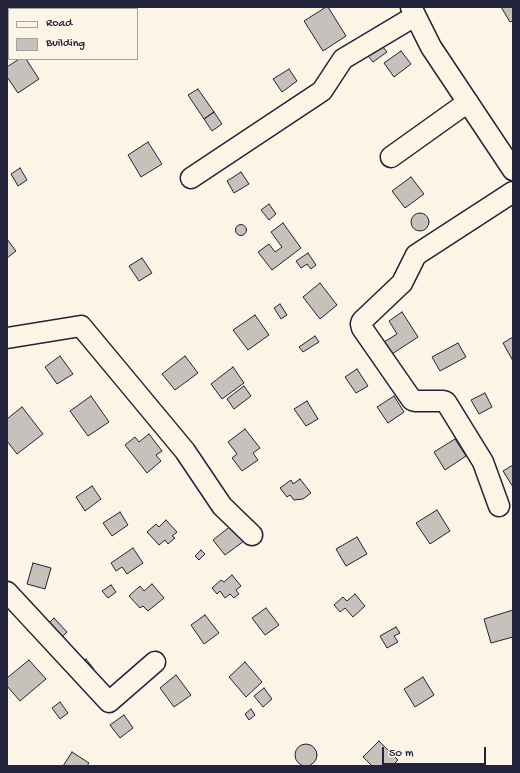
<!DOCTYPE html>
<style>
body{margin:0}
#map{position:relative;width:520px;height:773px;overflow:hidden;background:#fcf5e5;font-family:"Gochi Hand",sans-serif}
canvas{display:block}
.frame{position:absolute;inset:0;border:8px solid #22223b;pointer-events:none}
.legend{position:absolute;left:8px;top:8px;width:130px;height:52px;box-sizing:border-box;background:#fcf5e5;border:1px solid #a5a1a1;margin:0;padding:5px 7px;list-style:none;font-size:12px;color:#22223b}
.legend li{display:flex;align-items:center;gap:8px;height:20px}
.legend b{width:20px;border:1px solid #a5a1a1}
.scale{position:absolute;left:382px;top:747px;width:104px;height:18px;box-sizing:border-box;border:2px solid #22223b;border-top:0;padding-left:5px;font-size:12px;line-height:14px;white-space:nowrap;color:#22223b;-webkit-text-stroke:3px #fcf5e5;paint-order:stroke}
</style>
<div id="map">
<canvas width="520" height="773"></canvas>
<div class="frame"></div>
<ul class="legend">
<li><b style="height:5px;background:#fcf5e5"></b>Road</li>
<li><b style="height:11px;background:#c6c1bb"></b>Building</li>
</ul>
<div class="scale">50 m</div>
</div>
<script>
const ctx = document.querySelector('canvas').getContext('2d');
ctx.lineJoin = 'round';
function fill(path, color) {
  ctx.fillStyle = color;
  ctx.fill(path, 'evenodd');
}
function toPath(rows) {
  const path = new Path2D();
  for (const r of rows) {
    if (r.length === 3) {
      path.moveTo(r[0] + r[2], r[1]);
      path.arc(r[0], r[1], r[2], 0, 2 * Math.PI);
      continue;
    }
    path.moveTo(r[0], r[1]);
    for (let i = 2; i < r.length; i += 2) path.lineTo(r[i], r[i + 1]);
  }
  return path;
}
function trace(path, color, width, dash) {
  ctx.strokeStyle = color;
  ctx.lineWidth = width;
  ctx.lineCap = dash ? 'butt' : 'round';
  ctx.setLineDash(dash || []);
  ctx.stroke(path);
}
const building = toPath([
 [326,7,328,7,346,36,323,51,304,21,326,7],
 [501,7,513,7,513,21,510,22,501,7],
 [7,30,9,33,9,51,7,52,7,30],
 [382,46,387,52,373,62,368,56,382,46],
 [401,51,411,64,394,77,384,63,401,51],
 [19,59,26,59,39,79,18,93,7,77,7,67,19,59],
 [289,69,297,81,282,92,273,79,289,69],
 [198,89,214,112,204,119,188,95,198,89],
 [214,112,222,124,212,131,204,119,214,112],
 [148,142,162,164,141,177,128,155,148,142],
 [20,168,27,180,18,186,11,174,20,168],
 [241,172,249,184,234,193,227,181,241,172],
 [411,177,424,194,405,208,392,191,411,177],
 [269,204,276,214,269,220,261,210,269,204],
 [420,222,9],
 [283,223,301,248,272,270,258,252,269,244,275,252,282,247,271,232,283,223],
 [241,230,5.5],
 [7,239,16,251,7,258,7,239],
 [308,253,316,265,311,269,307,264,301,268,296,261,308,253],
 [142,258,152,273,139,281,129,266,142,258],
 [320,283,337,305,320,319,303,297,320,283],
 [280,304,287,315,281,319,274,308,280,304],
 [402,312,418,337,392,354,384,342,397,334,389,321,402,312],
 [255,315,269,335,248,350,233,330,255,315],
 [315,336,319,342,303,352,299,347,315,336],
 [513,337,513,361,503,343,513,337],
 [458,343,466,357,440,371,432,357,458,343],
 [60,356,73,374,57,384,45,367,60,356],
 [185,356,198,373,175,390,162,374,185,356],
 [233,367,244,383,222,399,211,384,233,367],
 [357,369,368,386,356,393,345,377,357,369],
 [244,386,251,396,234,409,227,399,244,386],
 [485,393,492,407,479,414,471,400,485,393],
 [91,396,109,422,88,436,70,411,91,396],
 [394,396,404,412,388,423,377,407,394,396],
 [307,401,318,419,306,426,294,409,307,401],
 [22,407,43,434,17,454,7,441,7,419,22,407],
 [245,429,260,448,253,453,258,460,242,471,232,458,237,454,228,442,245,429],
 [149,434,162,451,156,455,161,461,147,473,125,445,135,437,139,442,149,434],
 [455,439,466,456,445,470,434,452,455,439],
 [513,465,513,487,503,471,513,465],
 [300,479,311,493,303,499,294,500,290,495,287,497,280,488,291,480,293,484,300,479],
 [92,486,101,499,85,511,76,497,92,486],
 [437,510,450,531,430,544,416,523,437,510],
 [120,512,128,525,112,536,103,523,120,512],
 [166,520,177,532,172,536,175,538,168,544,165,540,159,545,147,532,156,524,159,527,166,520],
 [232,525,244,541,225,555,213,540,232,525],
 [357,537,367,554,346,566,336,549,357,537],
 [133,548,143,563,127,574,122,567,116,571,111,563,133,548],
 [201,550,205,554,199,560,195,556,201,550],
 [33,563,51,568,45,589,27,584,33,563],
 [232,575,241,586,236,590,239,594,234,598,230,594,225,598,220,591,217,594,212,588,221,580,224,582,232,575],
 [152,584,164,598,148,611,143,606,140,608,129,596,140,586,144,591,152,584],
 [111,585,116,592,108,598,102,591,111,585],
 [355,594,365,606,353,617,345,608,340,612,334,605,343,597,347,601,355,594],
 [266,608,279,625,265,635,252,618,266,608],
 [513,610,513,637,491,643,484,619,513,610],
 [205,615,219,633,204,644,191,625,205,615],
 [54,618,67,632,60,639,47,625,54,618],
 [396,627,400,633,394,636,398,642,387,648,380,636,396,627],
 [86,659,94,669,89,673,81,663,86,659],
 [29,660,46,679,20,701,7,686,7,678,29,660],
 [245,662,262,682,246,697,229,677,245,662],
 [176,675,191,695,174,707,160,688,176,675],
 [423,677,434,695,415,707,404,689,423,677],
 [264,688,272,699,263,707,254,696,264,688],
 [60,702,68,713,60,719,52,708,60,702],
 [251,709,255,715,249,720,245,714,251,709],
 [124,715,133,728,120,738,110,725,124,715],
 [379,741,398,760,392,766,372,766,363,757,379,741],
 [306,755,11],
 [72,752,89,763,87,766,63,766,72,752]
]);
fill(building, '#c6c1bb');
trace(building, '#22223b', 1);
const minor = toPath([
 [411,7,431,47,513,170],
 [391,157,468,102],
 [191,178,322,91,343,59,415,16],
 [7,338,81,326,185,451,222,506,252,535],
 [499,506,483,462,446,402,443,401,416,401,412,400,362,328,361,324,362,321,402,283,416,255,513,192],
 [7,592,109,702,155,662]
]);
trace(minor, '#22223b', 23);
trace(minor, '#fcf5e5', 20);
</script>
